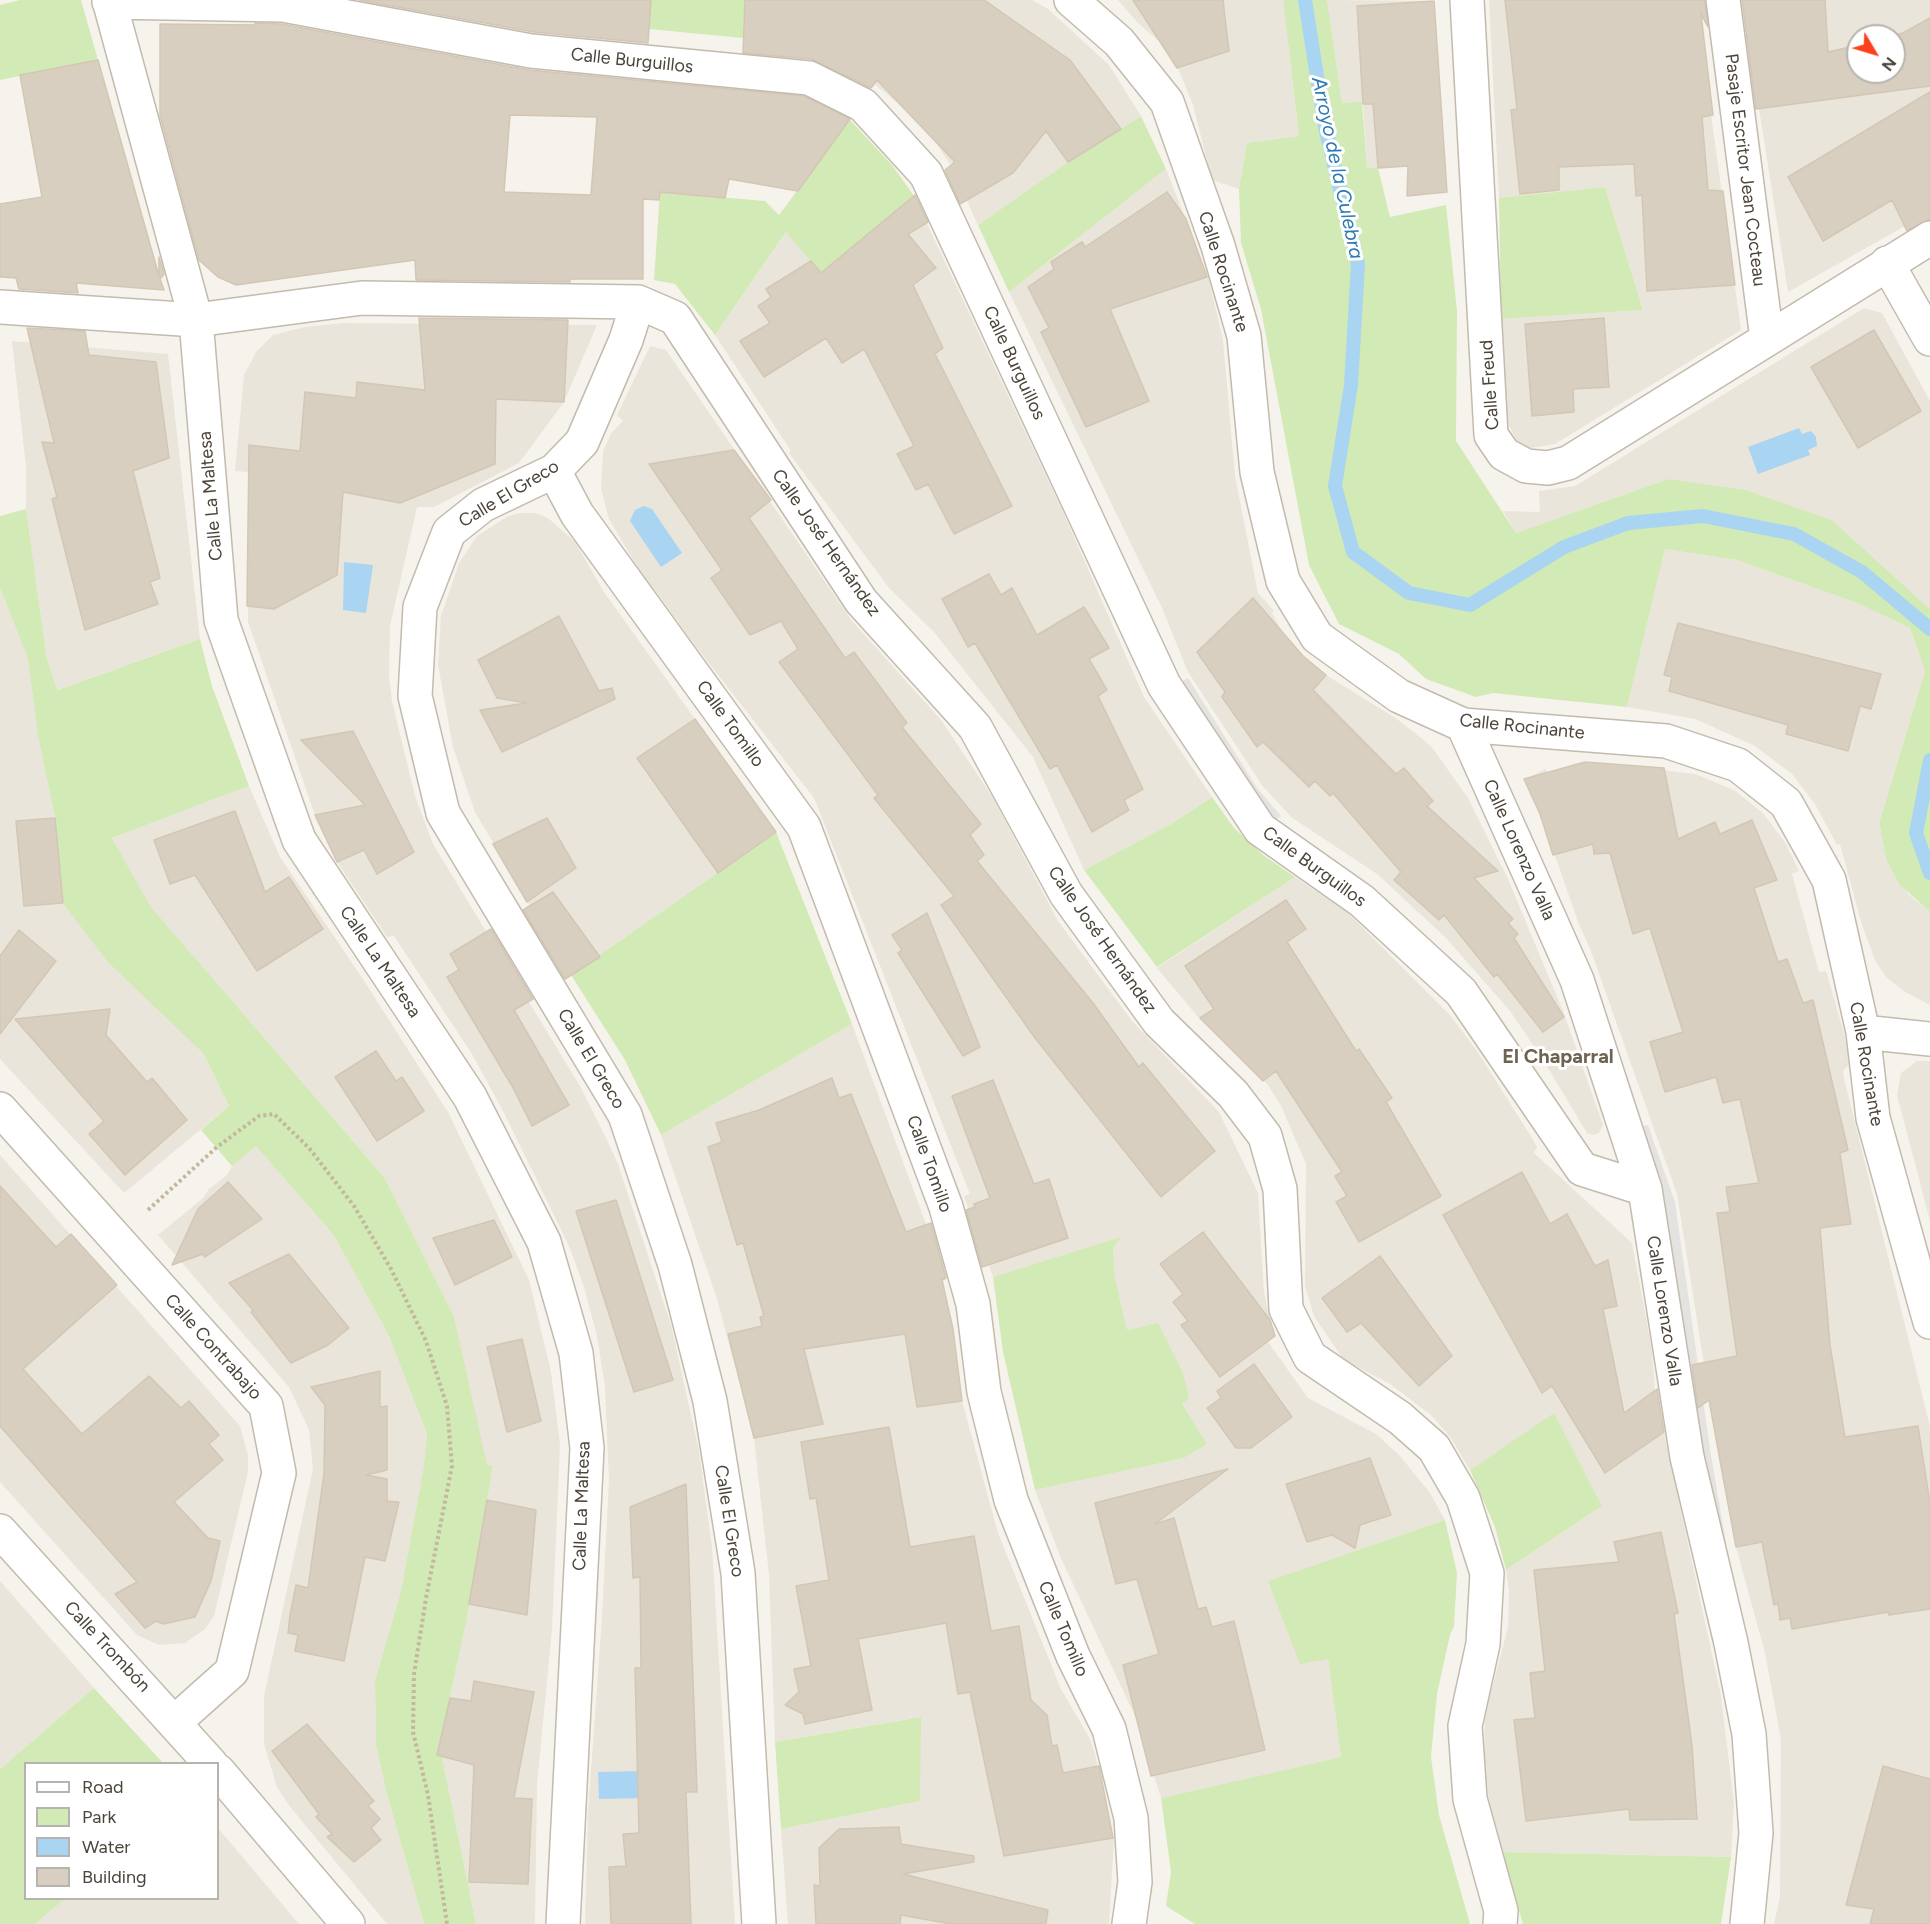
<!DOCTYPE html>
<meta charset="utf-8">
<style>
body{margin:0}
#map{position:relative;width:1930px;height:1924px;overflow:hidden;background:#f6f3ec;font-family:Figtree,sans-serif}
canvas{display:block}
.legend{position:absolute;left:24px;top:1762px;width:195px;height:138px;box-sizing:border-box;background:#fff;border:2px solid #b7b4b0;margin:0;padding:8px 10px;list-style:none;font-size:18px;color:#4b4439}
.legend li{display:flex;align-items:center;gap:12px;height:30px}
.legend b{width:30px;border:2px solid #b7b4b0}
.north{position:absolute;left:1846px;top:24px;width:60px;height:60px;box-sizing:border-box;background:#fff;border:2px solid #b7b4b0;border-radius:50%;rotate:128deg;font-size:16px;font-weight:700;line-height:24px;text-align:center;color:#4b4439}
.north::after{content:'';display:block;margin:auto;width:21px;height:27px;background:#fc3f1d;clip-path:polygon(50% 0,100% 100%,50% 72%,0 100%)}
</style>
<div id="map">
<canvas width="1930" height="1924"></canvas>
<ul class="legend">
<li><b style="height:8px;background:#fff"></b>Road</li>
<li><b style="height:16px;background:#d2eab5"></b>Park</li>
<li><b style="height:16px;background:#a9d4f2"></b>Water</li>
<li><b style="height:16px;background:#d8cfc1"></b>Building</li>
</ul>
<div class="north">N</div>
</div>
<script>
const ctx = document.querySelector('canvas').getContext('2d');
ctx.lineJoin = 'round';
function fill(path, color) {
  ctx.fillStyle = color;
  ctx.fill(path, 'evenodd');
}
function toPath(rows) {
  const path = new Path2D();
  for (const r of rows) {
    path.moveTo(r[0], r[1]);
    for (let i = 2; i < r.length; i += 2) path.lineTo(r[i], r[i + 1]);
  }
  return path;
}
function trace(path, color, width, dash) {
  ctx.strokeStyle = color;
  ctx.lineWidth = width;
  ctx.lineCap = dash ? 'butt' : 'round';
  ctx.setLineDash(dash || []);
  ctx.stroke(path);
}
function label(font, color, halo, rows, align = 'center') {
  ctx.font = font + ' Figtree,sans-serif';
  ctx.lineWidth = 6;
  ctx.setLineDash([]);
  ctx.textBaseline = 'middle';
  ctx.strokeStyle = halo;
  ctx.fillStyle = color;
  for (const [text, x, y, turn = 0] of rows) {
    ctx.save();
    ctx.translate(x, y);
    ctx.rotate((+turn || 0) * Math.PI / 180);
    ctx.textAlign = isNaN(turn) ? turn : align;
    if (halo) ctx.strokeText(text, 0, 0);
    ctx.fillText(text, 0, 0);
    ctx.restore();
  }
}
fill(toPath([
 [745,0,1032,0,1048,9,1109,65,1141,116,1068,162,978,225,950,164,934,140,905,109,855,68,770,40,743,38],
 [1118,0,1283,0,1299,136,1247,143,1239,189,1212,180,1193,105,1179,71,1163,45,1138,23],
 [1327,0,1435,1,1447,192,1407,196,1408,166,1367,169,1363,103,1342,103],
 [1489,0,1695,0,1741,330,1555,444,1530,448,1517,441,1506,420,1501,319,1643,310,1605,187,1499,198],
 [1745,0,1930,0,1930,212,1788,292,1754,77],
 [1858,36,1894,36,1894,72,1858,72],
 [1166,169,1208,276,1223,340,1235,476,1258,593,1274,611,1272,613,1284,635,1303,656,1326,675,1397,719,1431,746,1468,798,1508,879,1563,1011,1603,1125,1599,1133,1594,1135,1587,1133,1542,1058,1510,1011,1446,938,1377,874,1291,817,1262,785,1188,672,1162,608,1009,292],
 [914,196,1063,512,1144,697,1212,797,1171,824,1084,870,1033,757,933,631,889,588,789,453,791,451,715,335,787,231,821,273],
 [1864,308,1882,313,1930,401,1930,609,1832,520,1668,479,1516,533,1503,511,1540,512,1539,491,1575,486],
 [344,323,597,325,564,402,519,463,434,507,417,507,390,626,389,676,392,701,415,796,433,844,580,1086,607,1140,618,1164,671,1325,699,1451,712,1547,735,1924,585,1924,588,1813,602,1617,609,1480,605,1387,597,1336,584,1287,569,1246,504,1113,472,1054,394,936,387,937,337,862,315,815,248,622,248,472,235,471,244,375,256,352,273,335,305,327],
 [12,341,168,354,200,639,56,690,47,659,26,509,26,467],
 [650,346,666,350,852,621,941,720,993,798,1058,921,1132,1021,1219,1112,1258,1193,1264,1293,1272,1328,1268,1342,1308,1398,1376,1434,1400,1456,1430,1493,1445,1520,1268,1581,1328,1659,1341,1757,1161,1798,1135,1716,1060,1556,1035,1490,1184,1458,1207,1444,1182,1404,1126,1327,1115,1277,1113,1248,1120,1238,993,1277,964,1196,970,1194,814,798,694,644,655,590,652,592,609,519,601,489,603,452,611,433,623,421,617,415],
 [522,513,535,513,548,518,575,542,604,592,776,832,571,975,475,812,453,747,438,665,441,616,459,563,477,536,508,516],
 [1665,549,1737,560,1857,603,1910,628,1925,671,1880,820,1880,827,1886,859,1909,895,1930,912,1930,1005,1905,992,1886,977,1875,960,1862,925,1840,844,1837,845,1815,804,1792,774,1755,746,1695,719,1627,707],
 [0,588,28,659,38,736,55,818,63,903,203,1053,229,1106,124,1193,0,1059],
 [1611,764,1695,774,1734,790,1763,813,1786,844,1799,871,1792,874,1819,972,1826,971,1852,1061,1843,1071,1844,1078,1930,1427,1930,1924,1774,1924,1780,1897,1781,1740,1765,1653,1736,1547,1721,1472,1677,1194,1591,951,1578,922,1541,815,1524,780,1545,769,1548,773],
 [249,786,280,857,361,976,449,1114,529,1280,551,1372,560,1444,552,1630,537,1784,535,1924,476,1924,442,1757,437,1755,466,1623,493,1466,487,1465,384,1177,149,906,112,838],
 [1295,877,1347,912,1450,1015,1477,1051,1532,1138,1537,1147,1534,1153,1632,1243,1652,1350,1655,1391,1721,1696,1734,1804,1731,1857,1502,1852,1490,1810,1484,1757,1485,1715,1508,1627,1509,1591,1506,1570,1602,1506,1554,1414,1470,1470,1451,1438,1431,1415,1390,1384,1343,1359,1314,1316,1305,1286,1306,1164,1282,1108,1268,1085,1198,1017,1157,968],
 [852,1024,926,1224,940,1272,953,1329,962,1401,998,1533,1061,1689,1090,1739,1095,1754,1114,1839,1109,1924,788,1924,781,1829,920,1801,920,1717,775,1742,769,1575,754,1438,717,1299,661,1135],
 [1917,1061,1930,1061,1930,1221,1897,1095,1901,1073],
 [256,1145,333,1234,388,1334,427,1434,423,1471,401,1591,375,1681,376,1745,386,1791,424,1924,387,1924,291,1808,277,1787,264,1744,264,1696,313,1469,309,1430,289,1387,158,1235,203,1198,209,1189,227,1175,232,1166],
 [0,1155,240,1426,248,1455,248,1472,214,1616,205,1629,185,1643,159,1645,137,1635,0,1482],
 [0,1581,94,1688,0,1769],
 [218,1828,299,1924,35,1924,65,1899,218,1898]
]), '#eae5da');
fill(toPath([
 [20,0,81,0,98,60,0,80,0,5],
 [651,0,745,0,743,38,649,29],
 [1283,0,1327,0,1342,103,1362,102,1367,168,1378,168,1390,217,1446,205,1457,311,1456,441,1516,533,1668,479,1745,490,1832,520,1930,609,1930,912,1899,884,1886,859,1880,827,1880,820,1925,671,1910,628,1857,603,1737,560,1665,549,1627,707,1493,693,1476,697,1426,679,1399,654,1339,624,1309,565,1261,309,1241,243,1239,189,1247,143,1299,136],
 [1141,116,1166,169,1009,292,978,225,1068,162],
 [850,120,892,165,914,196,821,273,786,232,715,335,675,284,654,280,660,192,765,201,779,215],
 [1605,187,1643,310,1501,319,1499,198],
 [26,509,47,659,57,690,200,639,212,686,249,786,112,838,150,906,384,1177,454,1317,487,1465,493,1466,466,1623,437,1755,442,1757,476,1924,424,1924,386,1791,376,1745,375,1681,401,1591,423,1471,427,1434,388,1334,333,1234,256,1146,232,1166,201,1130,229,1106,203,1053,107,961,63,903,55,818,38,736,28,659,0,588,0,516],
 [1212,797,1234,828,1263,855,1295,877,1157,967,1084,870,1171,824],
 [776,832,852,1024,661,1135,625,1060,571,975],
 [1121,1237,1113,1248,1115,1277,1126,1327,1128,1330,1158,1323,1183,1373,1189,1398,1182,1404,1207,1444,1184,1458,1035,1490,1003,1352,993,1277],
 [1554,1413,1602,1506,1506,1570,1495,1527,1470,1470],
 [1445,1520,1457,1573,1454,1626,1450,1635,1437,1694,1431,1757,1439,1815,1470,1924,1195,1924,1166,1906,1171,1872,1161,1798,1341,1757,1328,1659,1300,1664,1268,1581],
 [94,1688,163,1763,26,1764,26,1898,65,1899,35,1924,0,1924,0,1769],
 [921,1717,920,1801,781,1829,775,1742],
 [1502,1852,1731,1857,1721,1924,1523,1924]
]), '#d2eab5');
fill(toPath([
 [1188,678,1257,788,1281,816,1271,824,1177,684],
 [1648,1125,1675,1202,1710,1449,1726,1543,1718,1547,1637,1127]
]), '#e5e3e0');
fill(toPath([
 [1799,428,1802,434,1811,431,1816,437,1817,446,1808,450,1810,455,1758,474,1748,447],
 [644,506,652,509,682,553,661,567,630,521,635,510],
 [344,562,373,565,366,613,343,610],
 [644,1771,644,1798,599,1799,598,1772]
]), '#a9d4f2');
trace(toPath([
 [1305,0,1325,127,1358,264,1351,385,1335,486,1353,552,1409,593,1470,605,1564,547,1628,523,1703,516,1794,534,1862,572,1930,629],
 [1930,760,1916,833,1930,873]
]), '#a9d4f2', 14);
const building = toPath([
 [359,0,651,0,648,43,534,32,359,0],
 [745,0,984,0,1070,60,1121,129,1068,162,1046,131,1013,173,960,204,945,170,955,162,877,80,871,88,811,59,743,53,745,0],
 [1133,0,1223,0,1229,51,1177,68,1133,0],
 [1505,0,1705,0,1708,27,1701,14,1713,115,1702,117,1708,190,1723,191,1735,285,1647,291,1642,195,1636,196,1634,164,1559,167,1559,190,1520,194,1511,110,1517,109,1505,0],
 [1742,0,1825,0,1828,52,1858,45,1858,72,1894,72,1893,36,1903,33,1930,18,1930,86,1756,109,1742,0],
 [1434,1,1447,192,1407,196,1408,166,1378,168,1373,104,1363,104,1357,6,1434,1],
 [255,23,281,24,529,70,804,96,850,119,798,191,729,179,725,198,660,192,659,200,643,199,643,279,570,279,570,282,416,280,415,260,236,285,218,277,199,260,160,115,160,24,255,25,255,23],
 [510,115,597,117,591,195,504,192,510,115],
 [98,60,159,276,159,257,164,274,160,279,164,290,76,283,78,293,19,289,16,278,0,277,0,204,42,197,20,75,98,60],
 [1930,92,1930,219,1907,231,1892,200,1823,241,1788,177,1930,92],
 [1167,192,1186,219,1207,277,1110,309,1149,401,1086,427,1041,332,1049,328,1028,287,1054,269,1051,262,1082,242,1085,247,1167,192],
 [915,195,928,222,908,234,936,268,913,285,943,348,935,354,1012,506,954,534,928,484,916,490,897,454,914,446,864,349,842,363,826,338,764,377,740,341,770,323,758,306,771,297,766,289,811,261,821,273,915,195],
 [419,318,568,320,564,402,496,399,495,464,400,503,343,492,337,575,274,609,247,606,249,445,300,451,305,392,356,398,357,382,425,390,419,318],
 [1604,318,1609,387,1573,389,1574,412,1532,416,1525,324,1604,318],
 [27,328,85,331,89,355,156,362,169,458,133,471,160,578,150,582,158,604,85,630,52,499,57,497,42,442,54,443,27,328],
 [1874,330,1921,411,1858,448,1811,367,1874,330],
 [734,450,771,500,749,518,845,658,854,652,907,723,902,727,981,824,970,835,984,855,977,861,1093,1003,1139,1067,1143,1063,1215,1151,1161,1197,1035,1038,941,905,954,896,874,798,878,795,779,662,798,649,781,621,750,635,711,578,722,570,649,464,734,450],
 [989,574,1001,595,1012,588,1037,635,1084,607,1109,648,1089,659,1107,690,1098,696,1143,789,1124,800,1129,810,1092,832,1057,765,1050,769,975,643,968,647,942,599,989,574],
 [1253,598,1303,656,1326,675,1313,690,1396,774,1404,768,1433,801,1427,806,1498,871,1474,878,1513,919,1508,923,1518,934,1514,938,1564,1017,1543,1032,1497,974,1494,977,1444,915,1439,920,1394,880,1401,872,1333,793,1330,796,1315,781,1309,787,1263,742,1257,747,1222,697,1225,692,1197,652,1253,598],
 [559,616,599,691,612,688,615,699,502,752,480,710,527,703,497,698,478,660,559,616],
 [1678,623,1881,674,1871,709,1860,706,1848,751,1786,734,1788,725,1669,691,1672,677,1664,675,1678,623],
 [695,719,776,832,718,873,637,758,695,719],
 [353,731,414,852,377,874,364,850,337,862,315,815,365,805,301,740,353,731],
 [1585,762,1664,768,1678,839,1715,822,1720,834,1752,820,1777,880,1754,888,1778,962,1787,959,1803,1003,1813,1000,1848,1150,1840,1153,1851,1224,1820,1228,1830,1345,1845,1437,1918,1426,1930,1503,1930,1609,1889,1615,1888,1612,1792,1629,1790,1618,1780,1620,1778,1603,1774,1605,1762,1542,1736,1547,1709,1400,1698,1408,1692,1365,1737,1356,1717,1213,1730,1212,1726,1187,1759,1183,1740,1099,1723,1103,1716,1077,1665,1092,1650,1042,1683,1032,1650,928,1633,934,1610,853,1594,854,1593,844,1553,855,1540,814,1524,779,1585,762],
 [235,811,265,892,289,877,323,929,257,971,195,875,170,884,154,840,235,811],
 [55,818,63,903,24,906,16,821,55,818],
 [547,818,576,868,527,902,493,844,547,818],
 [553,892,600,957,565,979,523,910,553,892],
 [1286,900,1306,929,1287,942,1356,1051,1359,1049,1392,1098,1386,1102,1441,1196,1359,1242,1336,1202,1347,1196,1335,1176,1342,1172,1276,1071,1263,1081,1200,1018,1214,1009,1185,966,1286,900],
 [927,913,980,1047,963,1056,898,953,902,950,892,935,927,913],
 [491,929,533,999,514,1010,569,1105,532,1126,512,1086,447,977,459,970,450,954,491,929],
 [19,930,56,961,0,1034,0,956,19,930],
 [110,1009,106,1035,147,1082,152,1078,187,1120,125,1175,89,1134,104,1121,15,1019,110,1009],
 [376,1051,396,1081,402,1077,424,1111,377,1141,335,1077,376,1051],
 [832,1078,839,1098,851,1094,906,1232,931,1223,946,1278,942,1280,953,1329,962,1401,917,1407,905,1334,804,1349,823,1424,754,1438,728,1334,762,1326,760,1317,764,1316,743,1243,737,1245,708,1147,722,1142,716,1123,759,1110,832,1078],
 [993,1080,1034,1184,1049,1179,1068,1238,982,1267,966,1210,975,1207,974,1204,990,1198,952,1096,993,1080],
 [1522,1172,1550,1224,1567,1214,1595,1266,1608,1260,1617,1306,1603,1309,1624,1413,1657,1389,1664,1432,1605,1473,1552,1386,1542,1393,1443,1215,1522,1172],
 [228,1182,262,1219,205,1257,203,1254,172,1265,198,1209,228,1182],
 [0,1186,56,1247,71,1234,117,1285,23,1369,82,1434,149,1376,181,1408,189,1401,219,1435,209,1444,223,1460,174,1502,208,1538,220,1541,211,1581,195,1617,163,1624,156,1621,145,1628,115,1594,137,1582,0,1426,0,1186],
 [616,1200,673,1380,634,1392,576,1211,616,1200],
 [494,1220,512,1257,455,1285,433,1238,494,1220],
 [1203,1232,1270,1320,1275,1336,1220,1377,1181,1325,1188,1321,1173,1302,1183,1294,1160,1264,1203,1232],
 [289,1254,349,1328,328,1345,291,1363,251,1312,253,1310,229,1283,289,1254],
 [1380,1256,1452,1356,1419,1386,1361,1323,1347,1332,1322,1298,1380,1256],
 [522,1339,541,1421,507,1432,487,1347,522,1339],
 [1254,1364,1292,1417,1251,1448,1236,1448,1207,1408,1221,1398,1217,1391,1254,1364],
 [380,1371,380,1407,387,1406,387,1470,366,1475,387,1479,387,1501,399,1502,385,1561,365,1557,344,1661,295,1651,298,1635,288,1633,290,1615,296,1585,308,1588,324,1474,325,1405,311,1387,380,1371],
 [889,1427,910,1547,974,1536,991,1631,1019,1626,1031,1700,1047,1715,1052,1746,1057,1745,1063,1773,1099,1766,1113,1838,1004,1856,970,1692,958,1694,946,1623,858,1639,872,1710,805,1724,803,1714,785,1705,799,1692,794,1669,811,1666,796,1586,829,1580,816,1498,810,1499,801,1442,889,1427],
 [1370,1458,1391,1515,1360,1525,1355,1548,1332,1535,1307,1542,1286,1484,1370,1458],
 [1228,1469,1155,1524,1174,1518,1198,1609,1206,1607,1212,1627,1234,1621,1265,1750,1151,1776,1123,1665,1159,1654,1137,1579,1116,1584,1095,1503,1228,1469],
 [686,1484,697,1792,686,1792,691,1924,611,1924,609,1867,626,1866,623,1834,639,1833,635,1668,641,1668,640,1577,633,1578,630,1507,686,1484],
 [487,1500,536,1510,527,1615,469,1604,487,1500],
 [1661,1532,1678,1613,1674,1614,1692,1745,1697,1819,1630,1820,1629,1809,1526,1821,1514,1720,1535,1718,1530,1673,1545,1671,1534,1570,1619,1562,1614,1542,1661,1532],
 [474,1681,534,1692,514,1798,532,1799,528,1884,469,1882,474,1765,437,1755,450,1698,471,1701,474,1681],
 [307,1724,374,1801,368,1806,380,1819,371,1828,381,1840,354,1862,327,1837,332,1834,316,1817,319,1814,272,1751,307,1724],
 [1883,1766,1930,1779,1930,1924,1870,1924,1874,1909,1846,1905,1883,1766],
 [899,1827,901,1844,974,1856,974,1862,903,1874,1048,1910,1046,1924,951,1924,901,1915,900,1924,816,1924,814,1885,820,1886,819,1848,839,1829,899,1827]
]);
fill(building, '#d8cfc1');
trace(building, '#d3c7b4', 1.5);
const street = toPath([
 [109,0,196,320,221,620,299,840,470,1097,544,1242,576,1353,587,1448,563,1924],
 [1071,0,1119,42,1167,102,1218,246,1244,336,1257,472,1283,581,1317,637,1399,696,1463,725,1666,741,1738,765,1786,803,1829,880,1863,1032,1873,1118,1930,1322],
 [1467,0,1491,435,1504,454,1526,466,1548,468,1568,463,1930,238],
 [1723,0,1767,339],
 [109,2,283,5,531,51,809,78,863,105,926,174,1164,685,1260,829,1362,901,1461,992,1582,1169,1645,1189],
 [1887,263,1930,339],
 [638,302,626,340,582,442,554,471,483,505,449,532,420,607,415,696,443,813,625,1115,675,1265,710,1401,738,1573,759,1924],
 [0,307,196,320,362,298,638,302,675,318,861,601,975,727,1066,894,1159,1022,1233,1094,1265,1136,1280,1189,1286,1309,1310,1357,1400,1418,1434,1448,1463,1498,1487,1573,1483,1644,1465,1726,1470,1799,1501,1911,1500,1924],
 [554,471,577,514,804,827,946,1207,973,1304,984,1392,1011,1500,1073,1656,1109,1729,1131,1818,1135,1882,1129,1924],
 [1463,725,1577,980,1645,1189,1687,1457,1731,1643,1749,1734,1756,1833,1747,1924],
 [1863,1032,1930,1039],
 [0,1109,266,1406,279,1473,232,1671,176,1721],
 [0,1531,211,1764],
 [218,1771,348,1924]
]);
trace(street, '#c2bbae', 36);
trace(toPath([
 [148,1210,217,1147,259,1116,274,1114,309,1148,354,1206,391,1269,426,1341,447,1406,452,1466,426,1598,414,1674,413,1732,428,1795,447,1924]
]), '#c4b79f', 4, [3, 3]);
trace(street, '#fff', 33);
label('18px', '#4b4439', '#fff', [
 ["Calle Burguillos",632,61,6],
 ["Pasaje Escritor Jean Cocteau",1745,170,83],
 ["Calle Rocinante",1223,272,72],
 ["Calle Burguillos",1014,363,65],
 ["Calle Freud",1490,385,-94],
 ["Calle El Greco",509,494,-31],
 ["Calle La Maltesa",211,496,-95],
 ["Calle José Hernández",826,543,55],
 ["Calle Tomillo",730,724,54],
 ["Calle Rocinante",1522,727,6],
 ["Calle Lorenzo Valla",1519,850,66],
 ["Calle Burguillos",1314,867,36],
 ["Calle José Hernández",1102,940,55],
 ["Calle La Maltesa",380,962,56],
 ["Calle El Greco",591,1059,59],
 ["Calle Rocinante",1866,1064,80],
 ["Calle Tomillo",929,1164,70],
 ["Calle Lorenzo Valla",1664,1311,81],
 ["Calle Contrabajo",213,1347,48],
 ["Calle La Maltesa",582,1506,-88],
 ["Calle El Greco",729,1521,81],
 ["Calle Tomillo",1063,1629,67],
 ["Calle Trombón",107,1647,47]
]);
label('italic 20px', '#2e7ab2', '#fff', [
 ["Arroyo de la Culebra",1337,168,78]
]);
label('bold 20px', '#6e6250', '#fff', [
 ["El Chaparral",1558,1057]
]);
</script>
